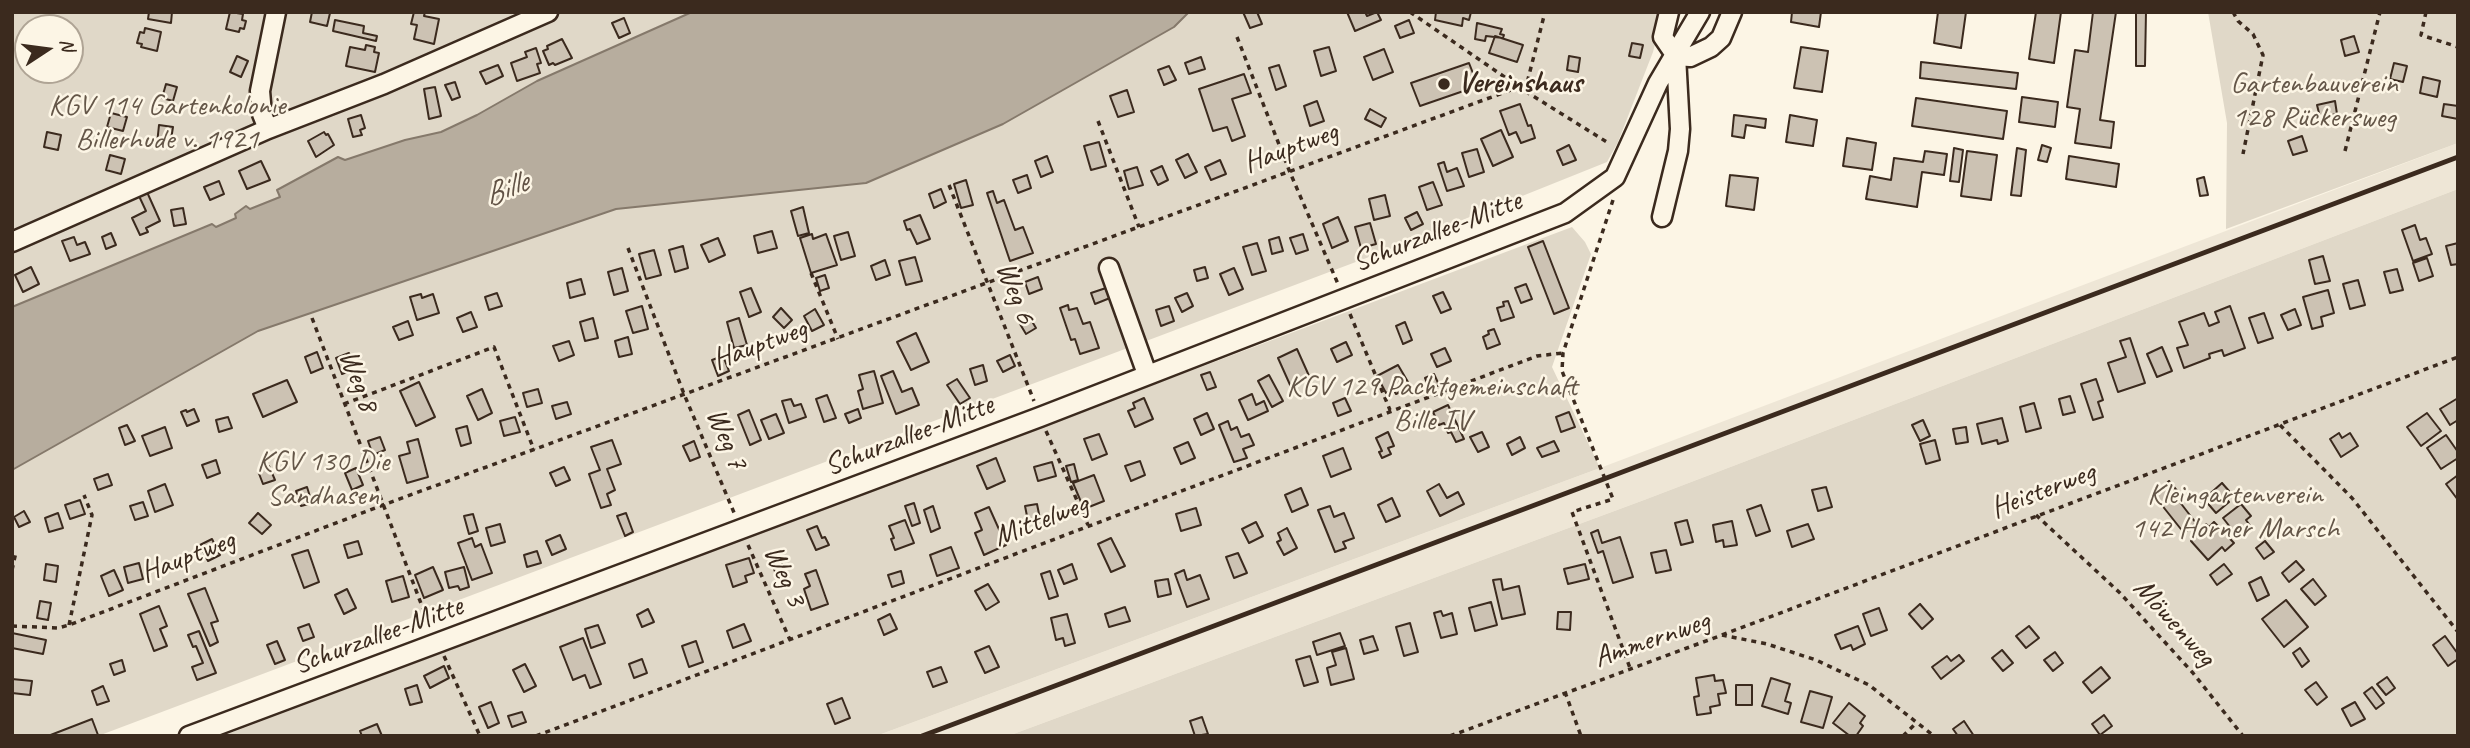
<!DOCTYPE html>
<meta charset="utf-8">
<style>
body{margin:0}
#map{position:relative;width:2470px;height:748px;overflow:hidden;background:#fcf5e5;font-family:Caveat,sans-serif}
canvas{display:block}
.frame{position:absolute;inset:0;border:14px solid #3b2a1e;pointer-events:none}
.north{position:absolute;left:14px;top:14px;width:70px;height:70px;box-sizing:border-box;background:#fcf5e5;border:2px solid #afa495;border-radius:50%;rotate:77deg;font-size:19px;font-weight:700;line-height:28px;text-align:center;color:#3b2a1e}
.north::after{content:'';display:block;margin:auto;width:24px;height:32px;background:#3b2a1e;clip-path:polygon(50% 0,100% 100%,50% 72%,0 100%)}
</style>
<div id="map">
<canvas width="2470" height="748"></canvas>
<div class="frame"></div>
<div class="north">N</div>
</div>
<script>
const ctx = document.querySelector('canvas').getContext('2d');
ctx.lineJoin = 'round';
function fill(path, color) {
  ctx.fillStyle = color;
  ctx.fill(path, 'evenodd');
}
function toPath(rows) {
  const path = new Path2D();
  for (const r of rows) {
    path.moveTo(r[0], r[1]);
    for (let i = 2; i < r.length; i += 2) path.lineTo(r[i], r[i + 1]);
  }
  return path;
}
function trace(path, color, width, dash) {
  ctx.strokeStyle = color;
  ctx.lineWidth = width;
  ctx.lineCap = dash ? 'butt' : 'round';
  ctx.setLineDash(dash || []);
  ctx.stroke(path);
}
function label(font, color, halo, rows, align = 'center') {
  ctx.font = font + ' Caveat,sans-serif';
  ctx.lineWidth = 5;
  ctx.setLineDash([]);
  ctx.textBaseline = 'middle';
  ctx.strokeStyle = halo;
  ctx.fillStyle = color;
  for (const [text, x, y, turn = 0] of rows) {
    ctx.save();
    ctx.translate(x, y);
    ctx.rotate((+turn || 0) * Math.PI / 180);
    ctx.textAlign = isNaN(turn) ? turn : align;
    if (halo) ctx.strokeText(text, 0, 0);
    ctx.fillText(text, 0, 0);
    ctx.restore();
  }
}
fill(toPath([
 [2458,143,2458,189,1644,500,1008,736,876,736,1600,468]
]), '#eee6d6');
fill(toPath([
 [12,12,692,12,537,81,477,115,441,132,405,140,345,160,277,191,281,197,249,209,246,206,236,218,215,227,12,307],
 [28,28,70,28,70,70,28,70],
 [1189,12,1663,12,1653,52,1618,142,1607,162,1385,251,98,736,12,736,12,470,258,331,616,209,866,183,1174,27],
 [2208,12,2458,12,2458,143,2226,229,2227,123],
 [2458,189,2458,736,1008,736,1644,500],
 [1572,227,1585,242,1591,254,1552,367,1600,468,876,736,222,736]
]), '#e0d8c8');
const water = toPath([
 [692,12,1189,12,1174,27,1003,124,866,183,616,209,258,331,12,470,12,307,212,224,216,227,236,218,235,214,246,206,250,209,280,197,277,190,338,157,345,160,405,140,441,132,477,115,537,81,692,12]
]);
fill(water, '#b7ad9e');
trace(water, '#85796b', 2);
const building = toPath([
 [149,12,172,12,171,23,148,19,149,12],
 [230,12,243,14,242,20,246,21,244,29,240,28,239,32,226,29,230,12],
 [312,12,330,13,327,26,310,22,312,12],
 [414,12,425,12,424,16,439,19,434,44,414,39,417,25,411,24,414,12],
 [1243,12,1257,12,1262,24,1250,28,1243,12],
 [1347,12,1365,12,1367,16,1377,12,1381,20,1355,31,1347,12],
 [1436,12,1471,12,1469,20,1463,18,1462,26,1435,20,1436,12],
 [1792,12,1821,12,1819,27,1791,22,1792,12],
 [1938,12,1966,12,1961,48,1934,43,1938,12],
 [2036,12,2061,12,2054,63,2029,59,2036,12],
 [2093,12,2116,12,2100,120,2114,122,2111,148,2075,143,2080,109,2067,107,2075,50,2088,52,2093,12],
 [2136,12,2146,12,2145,66,2136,66,2136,12],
 [624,18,630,33,619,38,612,23,624,18],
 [335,20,364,26,363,33,377,36,376,41,333,31,335,20],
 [1409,20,1414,33,1400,38,1395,26,1409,20],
 [1477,23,1502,29,1500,34,1504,35,1503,38,1486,36,1485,41,1475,39,1477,23],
 [145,28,161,32,157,51,141,47,142,44,137,43,140,32,144,33,145,28],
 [1495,36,1523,45,1517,62,1489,53,1495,36],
 [2354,36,2359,52,2345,56,2341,40,2354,36],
 [562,39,572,58,555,65,553,63,549,65,543,51,548,49,547,46,562,39],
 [1632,43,1643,45,1640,58,1629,56,1632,43],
 [366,45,375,47,374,52,379,53,375,72,346,66,350,47,365,50,366,45],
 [1329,47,1336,71,1321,76,1314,51,1329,47],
 [1801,47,1828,51,1822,92,1794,88,1801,47],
 [536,48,541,63,537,64,540,73,517,81,511,63,527,57,525,52,536,48],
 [1384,49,1393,72,1373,80,1364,57,1384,49],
 [237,56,248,61,241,77,230,72,237,56],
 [1569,56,1580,58,1578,72,1567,70,1569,56],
 [1201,57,1205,69,1189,74,1185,63,1201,57],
 [1921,62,2018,73,2016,89,1920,78,1921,62],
 [1469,63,1478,86,1420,106,1411,83,1469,63],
 [2394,63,2407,66,2403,82,2390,79,2394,63],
 [498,65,503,76,486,84,480,72,498,65],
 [1279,65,1286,86,1276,90,1269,68,1279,65],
 [1169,66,1176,80,1164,85,1158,70,1169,66],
 [1244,74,1251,93,1232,99,1245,136,1232,141,1227,127,1213,131,1199,89,1244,74],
 [2423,77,2440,81,2437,97,2420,93,2423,77],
 [455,82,460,97,452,100,445,85,455,82],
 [166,84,177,87,173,101,162,98,166,84],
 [435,87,441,116,429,119,424,89,435,87],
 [1127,90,1134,112,1118,117,1110,96,1127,90],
 [2022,97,2058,102,2055,127,2019,122,2022,97],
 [1916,98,2007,111,2003,139,1912,126,1916,98],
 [1317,101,1324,121,1310,126,1304,106,1317,101],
 [2335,101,2337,114,2320,117,2317,105,2335,101],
 [1520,104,1528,126,1531,125,1535,138,1521,143,1516,132,1509,135,1500,111,1520,104],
 [2444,104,2458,106,2458,119,2442,116,2444,104],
 [1370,109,1386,118,1381,127,1365,119,1370,109],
 [111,113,127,117,123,131,107,127,111,113],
 [361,115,365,128,360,130,362,135,353,137,348,119,361,115],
 [1734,115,1766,119,1765,128,1746,125,1744,138,1732,136,1734,115],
 [1790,115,1817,120,1813,146,1786,142,1790,115],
 [159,125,173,127,170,146,157,144,159,125],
 [1501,130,1513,157,1493,166,1481,139,1501,130],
 [47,132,61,135,58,150,44,147,47,132],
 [324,132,326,135,328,134,334,145,316,157,308,141,324,132],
 [2302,136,2307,151,2293,155,2288,141,2302,136],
 [1847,138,1876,143,1872,170,1843,166,1847,138],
 [1099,142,1106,166,1091,170,1084,146,1099,142],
 [1569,145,1576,160,1563,165,1557,151,1569,145],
 [2042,145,2051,148,2047,162,2038,160,2042,145],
 [1954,148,1963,150,1959,182,1950,181,1954,148],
 [2017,148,2026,150,2021,196,2011,195,2017,148],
 [1477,149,1484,172,1469,177,1462,153,1477,149],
 [1925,151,1947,154,1944,175,1922,172,1917,207,1866,199,1870,176,1891,180,1894,158,1923,162,1925,151],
 [1967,151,1997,155,1991,200,1961,196,1967,151],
 [1188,154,1197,172,1185,178,1176,160,1188,154],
 [110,155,125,159,121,174,106,170,110,155],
 [1047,156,1053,172,1041,177,1035,161,1047,156],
 [2069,156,2119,164,2116,187,2066,179,2069,156],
 [1220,160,1226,174,1211,180,1205,167,1220,160],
 [261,161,270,180,247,189,239,171,261,161],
 [1444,162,1447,172,1457,168,1464,186,1447,191,1438,164,1444,162],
 [1162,166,1168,180,1158,185,1151,171,1162,166],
 [1137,167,1143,185,1129,189,1124,171,1137,167],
 [1027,175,1031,188,1018,193,1013,180,1027,175],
 [1730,175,1758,178,1754,210,1726,206,1730,175],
 [2204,177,2208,195,2200,196,2197,179,2204,177],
 [966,180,973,205,961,208,954,184,966,180],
 [219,181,224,194,210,200,204,187,219,181],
 [1433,182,1442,205,1427,210,1419,187,1433,182],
 [941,189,946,202,934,208,929,194,941,189],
 [993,191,997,203,1004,200,1015,230,1023,227,1033,253,1010,261,987,193,993,191],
 [147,192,160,221,146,228,148,232,140,235,132,218,146,211,139,196,147,192],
 [1385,195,1390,216,1374,220,1369,199,1385,195],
 [803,207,809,233,798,236,791,211,803,207],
 [183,208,186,224,174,226,171,210,183,208],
 [1417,212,1423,224,1411,230,1405,218,1417,212],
 [920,215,930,239,917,244,910,229,907,230,904,221,920,215],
 [1338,217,1348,241,1332,248,1323,224,1338,217],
 [1370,223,1376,244,1361,248,1355,227,1370,223],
 [2415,225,2420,240,2426,238,2432,254,2413,261,2402,230,2415,225],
 [772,231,777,248,758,253,754,236,772,231],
 [848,232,855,256,841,260,834,236,848,232],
 [111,233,116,245,106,249,102,237,111,233],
 [812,234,813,239,826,234,837,265,811,273,800,238,812,234],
 [1303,234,1308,250,1296,254,1290,238,1303,234],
 [74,237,77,245,85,242,90,254,70,261,62,241,74,237],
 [1279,237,1283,251,1272,254,1269,240,1279,237],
 [718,238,725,255,709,262,701,245,718,238],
 [1543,241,1569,308,1554,314,1528,247,1543,241],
 [1257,243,1266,271,1252,275,1243,247,1257,243],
 [2458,243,2458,264,2451,265,2446,246,2458,243],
 [683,246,688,268,675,272,669,250,683,246],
 [654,250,661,275,646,279,639,254,654,250],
 [2323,256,2330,281,2315,284,2309,260,2323,256],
 [915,257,922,281,906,285,899,261,915,257],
 [2427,258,2433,276,2419,281,2413,263,2427,258],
 [885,260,890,275,876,280,871,266,885,260],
 [31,267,39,284,23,292,15,275,31,267],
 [1205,267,1208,278,1197,281,1194,270,1205,267],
 [622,268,628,291,614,295,608,272,622,268],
 [1234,268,1243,289,1229,295,1220,274,1234,268],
 [2397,269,2403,290,2390,293,2384,272,2397,269],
 [825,275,829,288,820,291,816,278,825,275],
 [1038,277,1042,289,1029,294,1025,282,1038,277],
 [581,279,585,294,570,298,567,283,581,279],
 [2358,280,2365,305,2350,309,2343,284,2358,280],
 [1526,284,1532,299,1521,303,1515,288,1526,284],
 [751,288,761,312,749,317,740,292,751,288],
 [1106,288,1110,298,1095,304,1091,293,1106,288],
 [2328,290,2334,313,2321,317,2323,326,2312,329,2303,297,2328,290],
 [1443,292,1451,309,1441,313,1433,296,1443,292],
 [497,293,502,306,489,310,485,297,497,293],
 [1187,293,1193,306,1182,312,1175,298,1187,293],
 [421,294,422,298,433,294,439,313,417,320,410,297,421,294],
 [1508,301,1514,317,1501,321,1497,308,1504,306,1503,302,1508,301],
 [1068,305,1069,310,1077,308,1083,324,1090,322,1099,348,1080,354,1075,339,1071,340,1060,308,1068,305],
 [642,306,648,329,633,333,626,311,642,306],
 [1169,306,1174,321,1161,326,1156,310,1169,306],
 [2230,306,2245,348,2224,356,2222,350,2209,354,2210,358,2184,368,2177,348,2188,345,2179,322,2204,313,2209,326,2219,322,2215,312,2230,306],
 [781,308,792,320,784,328,773,317,781,308],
 [815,309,824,325,812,331,804,316,815,309],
 [2295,309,2301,325,2288,330,2281,315,2295,309],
 [471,312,477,327,463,332,457,318,471,312],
 [1027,313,1036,328,1026,334,1017,319,1027,313],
 [2264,313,2273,338,2258,343,2249,318,2264,313],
 [593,318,598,338,585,341,580,322,593,318],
 [739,318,747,345,734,348,727,322,739,318],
 [408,321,413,335,399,340,393,327,408,321],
 [1405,322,1412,340,1403,344,1396,326,1405,322],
 [1494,329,1500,344,1487,349,1483,337,1489,334,1488,331,1494,329],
 [916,333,929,362,911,370,897,342,916,333],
 [628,337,632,354,619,357,615,341,628,337],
 [2130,338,2145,383,2118,392,2108,363,2126,357,2120,341,2130,338],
 [569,341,574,355,559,361,553,346,569,341],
 [1346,342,1352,355,1337,362,1331,349,1346,342],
 [2162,347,2172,371,2157,377,2147,354,2162,347],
 [1445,348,1451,361,1437,367,1431,354,1445,348],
 [1297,349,1310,378,1291,387,1278,358,1297,349],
 [317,352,323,368,311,373,305,357,317,352],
 [349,353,354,369,342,374,336,358,349,353],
 [1010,355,1015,366,1003,372,997,361,1010,355],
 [723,356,729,371,718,376,712,360,723,356],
 [983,365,987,381,975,385,970,369,983,365],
 [1398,365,1408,382,1401,386,1404,390,1396,394,1393,389,1386,393,1377,376,1398,365],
 [874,371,883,403,863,409,858,391,863,389,859,375,874,371],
 [893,371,902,392,912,388,919,405,896,414,881,376,893,371],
 [1210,372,1216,387,1207,390,1201,375,1210,372],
 [1434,374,1439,385,1430,390,1425,378,1434,374],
 [1269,375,1283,401,1272,407,1258,381,1269,375],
 [957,379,970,398,960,404,947,385,957,379],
 [2096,379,2103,400,2098,402,2103,417,2093,420,2081,384,2096,379],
 [287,380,297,402,263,417,253,394,287,380],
 [419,382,435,417,416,426,400,391,419,382],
 [482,389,492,413,478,420,467,396,482,389],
 [538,389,542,403,527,407,523,393,538,389],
 [1252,394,1256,405,1264,401,1268,411,1248,420,1239,400,1252,394],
 [827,395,836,418,824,422,816,399,827,395],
 [2070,396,2075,412,2063,415,2059,399,2070,396],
 [1144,398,1153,419,1135,427,1128,411,1135,408,1133,403,1144,398],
 [1345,398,1351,411,1338,416,1333,403,1345,398],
 [2458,398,2458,420,2450,425,2440,409,2458,398],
 [791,399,794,406,801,404,806,417,789,423,782,401,791,399],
 [567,402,571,414,556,419,552,406,567,402],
 [2034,403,2041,428,2026,432,2020,407,2034,403],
 [1448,405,1464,439,1456,442,1451,432,1448,433,1444,423,1439,425,1433,412,1448,405],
 [194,409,199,421,187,426,181,412,186,410,187,412,194,409],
 [858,409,861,418,849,423,845,414,858,409],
 [749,410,761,440,750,445,738,415,749,410],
 [1569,412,1575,427,1561,432,1556,417,1569,412],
 [1207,413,1214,429,1201,435,1194,419,1207,413],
 [2427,413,2441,431,2421,446,2407,427,2427,413],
 [776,414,784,433,769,439,761,420,776,414],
 [228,417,232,428,219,432,216,420,228,417],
 [515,417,520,432,504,436,500,421,515,417],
 [2002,418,2008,441,1998,444,1997,440,1982,444,1977,424,2002,418],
 [1923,420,1930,436,1920,441,1912,425,1923,420],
 [1228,421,1231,430,1237,427,1241,437,1249,434,1254,445,1243,449,1247,458,1234,462,1219,425,1228,421],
 [127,425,135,441,125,445,119,428,127,425],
 [467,426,471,443,461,446,456,429,467,426],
 [165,427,172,448,150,456,142,436,165,427],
 [1966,427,1968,442,1956,444,1953,429,1966,427],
 [1388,432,1394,446,1388,448,1391,454,1382,458,1379,452,1382,451,1376,438,1388,432],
 [1482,432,1489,447,1478,452,1470,437,1482,432],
 [2339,433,2342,438,2350,433,2358,446,2341,457,2330,439,2339,433],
 [1099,434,1107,454,1092,460,1084,439,1099,434],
 [2446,435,2458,452,2458,458,2441,469,2427,448,2446,435],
 [380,437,385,450,373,455,368,441,380,437],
 [1520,437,1525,448,1512,455,1507,444,1520,437],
 [418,439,428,477,407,483,399,456,410,453,407,442,418,439],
 [612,440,621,464,607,469,615,490,607,494,611,505,601,508,589,474,600,470,591,447,612,440],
 [1935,440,1940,460,1926,464,1920,444,1935,440],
 [694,441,700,457,690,461,683,446,694,441],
 [1554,441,1559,451,1542,457,1537,448,1554,441],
 [1188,442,1195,458,1181,464,1174,448,1188,442],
 [1343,448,1351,469,1331,477,1323,456,1343,448],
 [996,458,1005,481,987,489,977,466,996,458],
 [216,460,220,473,207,478,202,465,216,460],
 [1140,461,1145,475,1131,481,1125,466,1140,461],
 [1052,462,1056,476,1038,481,1034,467,1052,462],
 [1074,464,1078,480,1071,482,1066,466,1074,464],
 [269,466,275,480,263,484,258,471,269,466],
 [564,467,570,480,556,486,550,473,564,467],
 [356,468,363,485,352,490,345,473,356,468],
 [108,474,112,485,98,490,94,479,108,474],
 [1094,475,1104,501,1084,509,1073,483,1094,475],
 [2458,475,2458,500,2446,484,2458,475],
 [2169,481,2183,498,2179,501,2196,523,2184,533,2153,494,2169,481],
 [2222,483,2229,491,2223,496,2229,502,2216,513,2204,499,2222,483],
 [165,484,173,505,155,512,148,491,165,484],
 [1439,484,1447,498,1458,492,1464,504,1440,516,1427,491,1439,484],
 [307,487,312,503,301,506,296,491,307,487],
 [1826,487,1832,507,1818,511,1812,490,1826,487],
 [1301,488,1308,505,1292,512,1285,495,1301,488],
 [1392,498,1400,516,1386,522,1378,505,1392,498],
 [80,500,85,514,70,519,65,505,80,500],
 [143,502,148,516,135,520,130,506,143,502],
 [914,503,920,523,912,526,905,506,914,503],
 [1037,504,1040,519,1028,521,1025,506,1037,504],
 [2241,504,2251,516,2246,520,2251,527,2238,537,2223,518,2241,504],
 [1761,505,1770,531,1756,536,1747,510,1761,505],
 [933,506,940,528,931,532,924,510,933,506],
 [1330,506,1334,517,1344,513,1354,538,1343,542,1346,548,1335,552,1318,510,1330,506],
 [989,507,1006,545,984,555,975,533,982,530,975,513,989,507],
 [1196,508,1201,525,1181,531,1176,514,1196,508],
 [24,511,30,522,19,527,14,517,24,511],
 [58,513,63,528,49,532,45,518,58,513],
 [258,513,271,525,262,534,249,523,258,513],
 [626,513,633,532,625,536,617,516,626,513],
 [473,514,478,531,469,534,464,516,473,514],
 [905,520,914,543,895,550,891,539,894,538,889,526,905,520],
 [1687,520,1693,542,1681,545,1675,523,1687,520],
 [1732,521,1737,545,1724,547,1723,540,1716,542,1713,525,1732,521],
 [1256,522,1263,536,1249,543,1242,529,1256,522],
 [2214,522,2234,543,2225,551,2222,547,2208,560,2191,541,2206,524,2209,527,2214,522],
 [500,524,505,542,491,546,486,528,500,524],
 [1808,524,1814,539,1792,547,1787,531,1808,524],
 [817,526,822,538,825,537,829,545,816,550,807,530,817,526],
 [1287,528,1297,548,1284,555,1277,542,1281,540,1278,533,1287,528],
 [1598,530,1602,543,1620,537,1633,577,1613,583,1603,551,1598,553,1591,533,1598,530],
 [560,535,566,549,552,555,546,541,560,535],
 [472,538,475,547,481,544,492,573,472,580,458,543,472,538],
 [1111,538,1125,566,1111,572,1098,544,1111,538],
 [212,539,220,555,208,561,200,545,212,539],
 [358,541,362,554,348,558,344,545,358,541],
 [2265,541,2274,552,2264,559,2256,548,2265,541],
 [951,547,959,568,937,576,930,555,951,547],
 [308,550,319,582,304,588,292,555,308,550],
 [1666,550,1671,570,1656,573,1651,553,1666,550],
 [537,551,541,563,527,567,524,555,537,551],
 [778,553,786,574,777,577,769,556,778,553],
 [1238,553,1247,573,1234,578,1226,557,1238,553],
 [749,558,754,573,745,576,747,582,733,587,726,565,749,558],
 [2296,561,2304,570,2289,582,2282,573,2296,561],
 [139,563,143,579,128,583,124,567,139,563],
 [46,564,58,566,56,582,44,580,46,564],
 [1072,564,1077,579,1064,584,1058,570,1072,564],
 [1585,564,1589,579,1568,584,1564,569,1585,564],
 [2224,564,2232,574,2217,585,2210,575,2224,564],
 [433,567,443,590,424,598,415,575,433,567],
 [464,567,469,587,460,590,458,586,449,588,445,572,464,567],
 [114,570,123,590,109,596,101,576,114,570],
 [816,570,828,604,811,610,804,589,810,586,805,574,816,570],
 [1184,570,1187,580,1200,575,1209,599,1187,607,1175,574,1184,570],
 [901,571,904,583,892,587,888,575,901,571],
 [1050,571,1058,596,1049,599,1041,574,1050,571],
 [403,576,409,597,392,602,386,581,403,576],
 [2261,577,2269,595,2257,601,2249,583,2261,577],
 [1168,579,1171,594,1158,597,1155,581,1168,579],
 [1501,579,1503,590,1519,586,1525,614,1502,619,1493,580,1501,579],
 [2313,579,2326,596,2315,605,2301,589,2313,579],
 [988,584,999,602,986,610,975,591,988,584],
 [205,588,218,621,211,623,218,642,210,646,188,594,205,588],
 [347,589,356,608,344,614,335,595,347,589],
 [2286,600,2308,627,2284,647,2262,619,2286,600],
 [40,601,51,603,48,620,37,618,40,601],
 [1491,602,1497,625,1475,631,1469,608,1491,602],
 [1920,604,1933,619,1922,629,1909,614,1920,604],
 [159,606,167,626,160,629,167,646,154,651,140,614,159,606],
 [1125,607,1130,621,1109,627,1105,614,1125,607],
 [1879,608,1887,630,1871,636,1863,614,1879,608],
 [648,609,654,622,642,627,637,615,648,609],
 [1441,611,1443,616,1452,613,1457,634,1441,638,1434,613,1441,611],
 [1558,612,1571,612,1570,630,1557,629,1558,612],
 [890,614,897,629,884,635,878,620,890,614],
 [1067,614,1075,643,1065,646,1063,638,1056,640,1051,618,1067,614],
 [1410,623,1418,652,1404,656,1396,627,1410,623],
 [309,624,314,637,303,641,298,628,309,624],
 [744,624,751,641,733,648,727,631,744,624],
 [598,625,605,643,591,648,585,629,598,625],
 [1858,626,1865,644,1853,650,1851,645,1841,649,1835,635,1858,626],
 [2029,626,2039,638,2026,648,2016,636,2029,626],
 [199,631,216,673,197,680,192,667,203,663,196,646,193,647,188,635,199,631],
 [12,633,46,640,43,654,12,648,12,633],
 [1340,633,1345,646,1317,655,1313,642,1340,633],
 [1373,636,1378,650,1364,654,1360,640,1373,636],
 [2445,636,2458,654,2458,659,2448,666,2433,645,2445,636],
 [583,638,601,684,590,688,585,675,573,680,560,647,583,638],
 [277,641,285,660,275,664,267,645,277,641],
 [696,641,703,662,689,667,682,646,696,641],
 [989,646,999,667,985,673,975,652,989,646],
 [1346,648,1354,679,1331,685,1327,668,1336,665,1332,652,1346,648],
 [2300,648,2309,661,2302,667,2293,653,2300,648],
 [2002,650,2013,663,2003,671,1992,658,2002,650],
 [2055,652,2063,663,2053,671,2044,660,2055,652],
 [1959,655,1964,661,1941,679,1932,667,1947,656,1951,661,1959,655],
 [1310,656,1318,682,1304,686,1296,660,1310,656],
 [642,659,647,673,634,678,629,664,642,659],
 [122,660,125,671,114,675,110,664,122,660],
 [525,664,536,686,524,692,513,670,525,664],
 [444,666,449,678,430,688,424,676,444,666],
 [941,667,947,682,933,687,927,672,941,667],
 [2101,667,2110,678,2092,693,2083,682,2101,667],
 [1714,675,1715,681,1723,680,1726,693,1718,694,1720,705,1710,707,1711,713,1697,715,1694,697,1699,696,1696,678,1714,675],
 [2387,677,2395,688,2386,695,2377,684,2387,677],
 [1771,678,1790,684,1785,701,1791,703,1788,714,1762,706,1771,678],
 [12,679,32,681,30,695,12,693,12,679],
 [2316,682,2327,697,2317,705,2305,690,2316,682],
 [417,685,422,702,410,705,405,689,417,685],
 [1736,685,1752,685,1752,705,1736,705,1736,685],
 [103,686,109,701,97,705,92,691,103,686],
 [2372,687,2384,703,2376,709,2364,693,2372,687],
 [1810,691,1832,697,1823,728,1801,722,1810,691],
 [842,698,850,718,835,724,827,704,842,698],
 [491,702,499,723,488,728,479,707,491,702],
 [2355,702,2365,719,2351,726,2342,709,2355,702],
 [1849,703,1865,716,1860,723,1863,726,1856,736,1850,736,1833,723,1849,703],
 [522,712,526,722,512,727,508,716,522,712],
 [2104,715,2112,726,2100,735,2092,724,2104,715],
 [1202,717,1208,734,1195,736,1190,721,1202,717],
 [92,719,98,735,48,736,92,719],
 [1964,721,1974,736,1958,736,1953,729,1964,721],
 [377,724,382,736,362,736,360,731,377,724]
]);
fill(building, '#ccc2b3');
trace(building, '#3b2a1e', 2);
const minor = toPath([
 [1676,56,1690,57,1711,47,1721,38,1732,12],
 [268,129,262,114,260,91,276,12],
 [1662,217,1678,151,1680,129,1676,56,1663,37,1669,12],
 [12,242,268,129,384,84,548,12],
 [1109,268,1147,374],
 [189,736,1040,417,1565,213,1615,177,1658,83,1700,12]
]);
trace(minor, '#3b2a1e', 23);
trace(toPath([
 [1410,12,1525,91,1610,144],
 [2233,12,2238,21,2253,34,2263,55,2243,154],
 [2426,12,2421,35,2458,47],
 [1237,37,1289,170,1338,284],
 [1525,91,1545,12],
 [1098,121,1139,227],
 [2345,151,2380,12],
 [949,185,1034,401],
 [1613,200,1563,353,1562,371,1613,499,1572,512,1630,668],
 [628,248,684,394,735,515],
 [811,273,838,339],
 [1350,314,1390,410],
 [312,318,430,627],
 [344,404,494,347,534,450],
 [2280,425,2352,498,2458,632],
 [1046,431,1088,525],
 [2036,515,2120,593,2193,673,2243,736],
 [748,545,790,640],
 [12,570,16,552],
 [69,625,92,515,84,495],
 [12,626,58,628,69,625,383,505,1519,87],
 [1722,635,2458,357],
 [444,656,480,736],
 [1565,692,1581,736],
 [536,736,1537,356,1563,353],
 [1450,736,1722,635,1767,644,1816,660,1869,685,1934,736],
 [1903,736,1917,722]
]), '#3b2a1e', 3.5, [5, 5]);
trace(minor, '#fcf5e5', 18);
trace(toPath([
 [922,736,2458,157]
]), '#3b2a1e', 5);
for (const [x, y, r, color] of [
 [1444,84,7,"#3b2a1e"]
]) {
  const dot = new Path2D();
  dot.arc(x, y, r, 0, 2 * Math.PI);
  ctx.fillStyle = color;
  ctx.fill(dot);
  trace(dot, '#fcf5e5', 2.5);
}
label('bold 30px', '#3b2a1e', '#fcf5e5', [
 ["Vereinshaus",1458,84]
], 'left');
label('30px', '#645648', '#fcf5e5', [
 ["Gartenbauverein",2314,84],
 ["128 Rückersweg",2314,118],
 ["KGV 114 Gartenkolonie",167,106],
 ["Billerhude v. 1921",167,140],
 ["KGV 129 Pachtgemeinschaft",1432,387],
 ["Bille IV",1432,421],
 ["KGV 130 Die",323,462],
 ["Sandhasen",323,496],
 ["Kleingartenverein",2235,495],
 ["142 Horner Marsch",2235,529]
]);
label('30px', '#3b2a1e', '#fcf5e5', [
 ["Hauptweg",1291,148,-20],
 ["Schurzallee-Mitte",1437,232,-21],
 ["Weg 6",1015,293,69],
 ["Hauptweg",760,345,-20],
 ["Weg 8",358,381,69],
 ["Schurzallee-Mitte",909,436,-21],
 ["Weg 7",726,439,67],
 ["Heisterweg",2043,491,-21],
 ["Mittelweg",1041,521,-21],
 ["Hauptweg",188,557,-21],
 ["Weg 3",784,576,66],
 ["Möwenweg",2174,623,48],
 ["Schurzallee-Mitte",378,636,-20],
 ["Ammernweg",1652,640,-19]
]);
label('italic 32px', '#605144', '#fcf5e5', [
 ["Bille",506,190,-22]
]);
</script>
